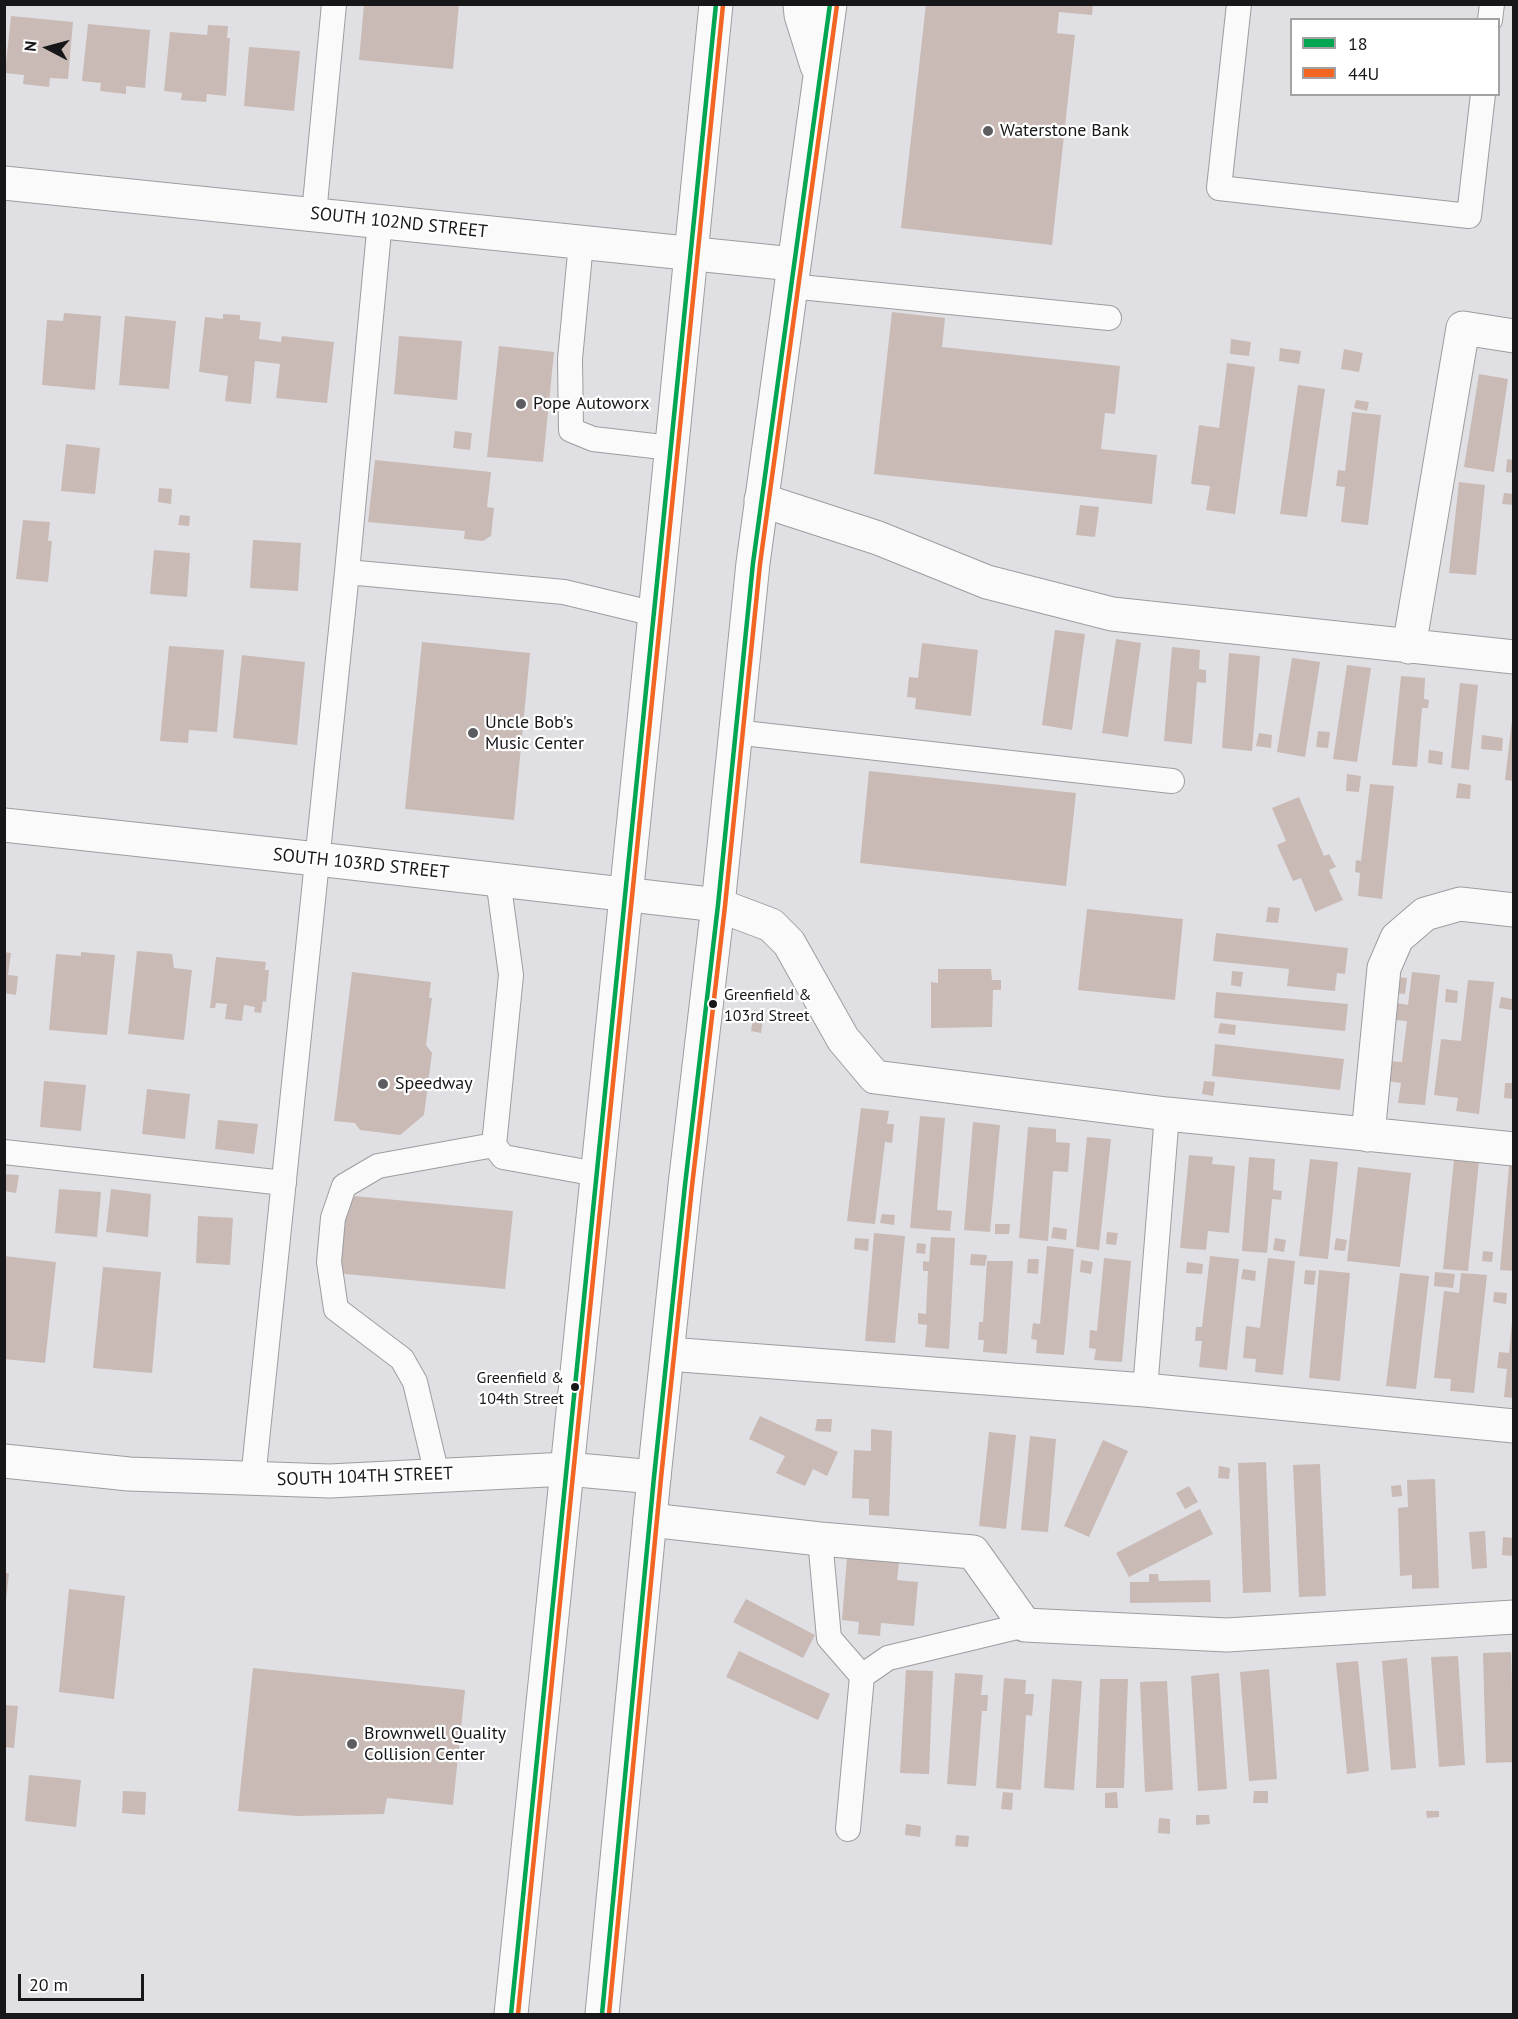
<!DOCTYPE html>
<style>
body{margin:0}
#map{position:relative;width:1518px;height:2019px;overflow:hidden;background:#e0e0e4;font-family:"PT Sans",sans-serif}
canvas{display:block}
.frame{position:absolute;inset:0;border:6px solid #17171a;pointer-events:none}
.legend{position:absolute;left:1290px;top:18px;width:210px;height:78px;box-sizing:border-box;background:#fff;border:2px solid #a2a2a3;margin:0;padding:8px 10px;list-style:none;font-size:18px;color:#17171a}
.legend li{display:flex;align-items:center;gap:12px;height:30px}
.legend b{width:30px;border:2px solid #a2a2a3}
.north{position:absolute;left:18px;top:18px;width:60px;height:60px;-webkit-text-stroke:4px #fff;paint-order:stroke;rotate:276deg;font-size:16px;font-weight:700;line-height:24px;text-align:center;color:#17171a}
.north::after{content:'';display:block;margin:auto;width:21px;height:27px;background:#17171a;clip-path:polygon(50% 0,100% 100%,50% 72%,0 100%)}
.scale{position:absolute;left:18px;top:1974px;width:126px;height:27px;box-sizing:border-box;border:3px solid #17171a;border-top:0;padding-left:8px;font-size:18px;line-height:21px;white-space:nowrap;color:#17171a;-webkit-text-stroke:4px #fff;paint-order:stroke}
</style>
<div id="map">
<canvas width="1518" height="2019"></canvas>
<div class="frame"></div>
<ul class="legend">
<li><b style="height:8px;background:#00a651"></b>18</li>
<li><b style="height:8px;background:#f26522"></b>44U</li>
</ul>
<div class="north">N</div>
<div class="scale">20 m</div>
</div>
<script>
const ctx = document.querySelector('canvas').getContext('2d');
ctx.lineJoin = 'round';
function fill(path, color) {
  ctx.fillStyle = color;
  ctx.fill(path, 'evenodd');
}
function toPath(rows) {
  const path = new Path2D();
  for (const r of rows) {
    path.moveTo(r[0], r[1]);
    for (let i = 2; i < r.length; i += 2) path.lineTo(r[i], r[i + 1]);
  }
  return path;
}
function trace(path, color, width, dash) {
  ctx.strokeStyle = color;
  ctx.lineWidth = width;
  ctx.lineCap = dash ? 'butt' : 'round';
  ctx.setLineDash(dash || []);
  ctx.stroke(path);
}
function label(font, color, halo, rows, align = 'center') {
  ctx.font = font + ' "PT Sans",sans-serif';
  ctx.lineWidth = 4.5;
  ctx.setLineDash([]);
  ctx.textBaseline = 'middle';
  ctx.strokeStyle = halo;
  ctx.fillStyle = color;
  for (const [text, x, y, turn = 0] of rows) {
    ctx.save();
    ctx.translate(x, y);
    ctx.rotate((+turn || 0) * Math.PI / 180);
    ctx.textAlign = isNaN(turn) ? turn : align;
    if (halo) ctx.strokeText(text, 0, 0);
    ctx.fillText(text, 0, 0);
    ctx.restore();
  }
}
fill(toPath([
 [364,4,459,4,453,69,359,60],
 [926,4,1093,4,1092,15,1059,12,1057,33,1075,35,1052,245,901,228],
 [11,16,73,22,68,79,50,78,49,87,23,84,24,75,5,73],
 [88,24,150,30,145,88,126,86,126,94,100,91,101,83,82,81],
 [208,25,228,26,227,38,230,38,226,96,207,94,206,102,181,100,182,93,164,91,170,32,207,35],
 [249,47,300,51,294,111,244,106],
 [892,312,945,318,942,347,1120,366,1115,414,1105,413,1101,449,1157,455,1152,504,874,474],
 [64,313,101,316,95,390,42,385,47,320,63,321],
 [223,314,240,315,240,320,261,322,259,339,281,342,282,336,334,342,327,403,276,398,280,364,255,361,251,404,225,401,228,376,199,372,205,317,223,319],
 [125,316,176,321,169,389,119,385],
 [399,336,462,341,457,400,394,394],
 [1231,339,1251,342,1249,356,1230,354],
 [499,346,554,352,543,462,487,457],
 [1280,348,1301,351,1299,364,1279,361],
 [1344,349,1363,353,1359,372,1341,369],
 [1227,363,1255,367,1235,514,1206,510,1210,486,1191,484,1199,425,1219,428],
 [1479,374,1508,379,1494,472,1464,467],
 [1298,385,1325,389,1307,517,1280,514],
 [1356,400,1369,402,1367,411,1354,408],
 [1352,412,1381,415,1368,525,1341,522,1345,487,1336,486,1338,470,1345,471],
 [455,431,472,433,470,450,453,448],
 [66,444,100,448,95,494,61,491],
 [1507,459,1514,460,1514,473,1506,472],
 [375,460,491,472,487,507,494,508,491,536,483,541,464,539,465,531,368,522],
 [1459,482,1485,485,1476,575,1449,573],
 [159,488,172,489,171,504,158,502],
 [1504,493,1514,494,1514,505,1502,504],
 [1080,505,1099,507,1095,537,1076,535],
 [180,515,190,516,189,526,178,525],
 [23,520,50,522,48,541,52,541,48,582,16,579],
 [253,540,301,543,298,591,250,588],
 [154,550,190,553,187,597,150,594],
 [1055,630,1085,634,1072,730,1042,725],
 [1116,639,1141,643,1128,737,1102,733],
 [422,642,530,653,514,820,405,809],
 [922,643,978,650,971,716,915,709,916,698,907,697,909,677,918,678],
 [169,646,224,650,217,732,189,730,188,743,160,741],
 [1172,647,1200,650,1199,669,1206,670,1206,683,1197,682,1192,744,1164,741],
 [1229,653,1260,656,1252,751,1222,748],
 [242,655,305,662,297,745,233,738],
 [1292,658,1320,662,1305,757,1277,752],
 [1347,665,1371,668,1357,762,1333,759],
 [1401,676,1425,678,1424,699,1429,700,1428,708,1422,708,1417,767,1392,765],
 [1460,683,1478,685,1469,770,1451,768],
 [1512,720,1514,720,1514,781,1505,780],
 [1318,731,1330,732,1328,748,1316,747],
 [1259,733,1272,735,1271,748,1256,746],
 [1482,735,1503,738,1502,751,1481,749],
 [1429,750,1443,752,1442,765,1428,763],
 [869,771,1076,793,1066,886,860,863],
 [1347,774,1361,776,1359,792,1346,791],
 [1458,783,1471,785,1470,799,1456,798],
 [1370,784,1394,786,1382,899,1358,896,1360,873,1355,872,1356,860,1361,861],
 [1299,797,1324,856,1329,854,1336,867,1329,870,1343,900,1315,912,1301,878,1293,881,1277,845,1286,841,1272,808],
 [1268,907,1280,908,1278,923,1266,922],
 [1087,909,1183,919,1175,1000,1078,990],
 [1216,933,1348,948,1345,974,1337,973,1335,991,1287,986,1289,969,1213,961],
 [137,951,172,954,174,968,192,970,184,1040,128,1034],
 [4,952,11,953,8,975,18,976,16,995,4,993],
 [81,952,115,955,107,1035,49,1030,56,954,81,956],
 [216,957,266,962,265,970,269,970,266,1002,263,1001,261,1013,254,1012,255,1007,244,1005,242,1021,225,1019,227,1004,216,1003,215,1008,210,1008],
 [938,969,991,969,992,980,1001,980,1001,990,993,990,992,1027,931,1028,931,982,938,983],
 [1232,971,1243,972,1241,987,1231,985],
 [352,972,431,982,429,998,432,998,426,1045,432,1053,424,1115,400,1135,360,1130,355,1123,334,1121],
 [1412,972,1440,975,1425,1105,1398,1103,1401,1083,1388,1081,1390,1061,1402,1062,1407,1021,1395,1020,1397,1003,1408,1005],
 [1395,977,1407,978,1405,994,1394,993],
 [1468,980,1494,982,1479,1114,1456,1111,1458,1098,1434,1095,1441,1039,1461,1041],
 [1446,989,1458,991,1457,1003,1445,1002],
 [1216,992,1348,1004,1345,1031,1214,1018],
 [1501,997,1513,999,1512,1010,1499,1008],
 [754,1010,764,1012,761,1033,751,1031],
 [1220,1023,1236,1025,1235,1035,1218,1033],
 [1215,1044,1344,1059,1340,1090,1212,1076],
 [44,1081,86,1085,81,1131,40,1127],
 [1204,1081,1215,1082,1213,1096,1202,1094],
 [1505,1083,1514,1083,1514,1099,1504,1098],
 [147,1089,190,1094,185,1139,142,1134],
 [861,1108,889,1111,887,1124,894,1124,892,1143,885,1142,875,1224,847,1221],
 [920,1116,945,1118,937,1210,952,1211,950,1231,910,1228],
 [218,1120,258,1124,254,1154,215,1149],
 [973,1122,1000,1125,990,1232,964,1230],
 [1028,1127,1056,1129,1056,1142,1070,1143,1068,1172,1053,1171,1048,1241,1019,1238],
 [1087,1137,1111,1139,1099,1250,1076,1247],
 [1189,1155,1213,1157,1212,1164,1235,1166,1229,1233,1208,1231,1206,1250,1180,1248],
 [1249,1157,1275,1159,1273,1190,1282,1191,1281,1200,1272,1199,1267,1253,1242,1251],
 [1310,1159,1338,1162,1328,1259,1299,1256],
 [1454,1159,1479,1161,1468,1271,1443,1269],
 [1509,1166,1514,1166,1514,1271,1500,1270],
 [1358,1167,1411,1173,1400,1267,1347,1261],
 [4,1174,19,1175,16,1193,4,1191],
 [59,1189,101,1192,97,1237,55,1233],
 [111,1189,151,1194,148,1237,106,1232],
 [343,1195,513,1211,505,1289,335,1273],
 [882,1214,895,1215,894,1225,880,1223],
 [198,1216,233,1218,230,1265,196,1263],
 [995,1224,1010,1224,1009,1234,995,1234],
 [1053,1227,1067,1229,1066,1240,1051,1238],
 [1107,1232,1118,1233,1116,1245,1106,1244],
 [874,1233,905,1236,895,1343,865,1341],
 [931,1237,955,1238,949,1349,925,1347,927,1325,918,1324,918,1313,926,1314,928,1271,923,1271,923,1261,929,1262],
 [855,1238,869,1239,868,1251,854,1249],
 [1275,1238,1286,1240,1284,1252,1273,1250],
 [1336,1238,1347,1240,1345,1251,1334,1250],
 [917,1243,926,1244,925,1254,916,1253],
 [1047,1246,1074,1249,1064,1355,1036,1353,1037,1340,1031,1339,1033,1323,1040,1324],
 [1483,1251,1493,1252,1492,1262,1482,1261],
 [971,1254,987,1255,985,1266,970,1265],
 [4,1256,56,1262,45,1363,4,1359],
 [1210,1256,1239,1259,1227,1370,1199,1367,1202,1341,1195,1341,1196,1327,1202,1327],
 [1104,1258,1131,1261,1122,1362,1094,1360,1096,1349,1089,1348,1090,1330,1097,1331],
 [1268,1258,1295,1261,1283,1375,1255,1372,1256,1359,1243,1358,1246,1326,1260,1328],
 [1028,1259,1039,1259,1038,1274,1027,1273],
 [1081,1260,1093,1262,1091,1274,1080,1272],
 [987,1261,1013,1261,1007,1354,983,1352,984,1340,978,1340,979,1322,983,1322],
 [1187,1262,1203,1264,1202,1274,1186,1273],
 [103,1267,161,1272,152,1373,93,1368],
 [1243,1269,1256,1271,1255,1281,1241,1279],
 [1305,1270,1316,1271,1314,1285,1304,1284],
 [1319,1270,1350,1273,1340,1381,1309,1378],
 [1435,1272,1455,1274,1453,1288,1434,1286],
 [1400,1273,1429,1276,1416,1389,1386,1386],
 [1461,1273,1487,1275,1474,1393,1450,1391,1451,1379,1434,1378,1444,1291,1459,1293],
 [1494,1292,1507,1293,1506,1304,1493,1302],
 [1512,1321,1514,1321,1514,1398,1504,1397,1507,1369,1497,1368,1499,1352,1509,1353],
 [760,1416,838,1452,827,1476,813,1469,805,1486,776,1473,785,1456,749,1439],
 [817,1419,832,1419,831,1432,815,1431],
 [871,1429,892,1431,889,1516,869,1515,869,1499,852,1498,854,1450,871,1451],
 [989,1432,1016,1435,1006,1529,979,1526],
 [1030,1436,1056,1439,1048,1532,1021,1530],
 [1103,1440,1128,1451,1089,1537,1064,1526],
 [1266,1462,1271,1592,1243,1593,1238,1463],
 [1320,1464,1326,1596,1299,1597,1293,1465],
 [1219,1466,1230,1468,1229,1479,1218,1478],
 [1435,1479,1439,1588,1412,1589,1412,1575,1400,1576,1398,1508,1408,1507,1407,1480],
 [1401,1485,1402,1496,1392,1497,1391,1486],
 [1189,1486,1198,1502,1185,1509,1176,1493],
 [1200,1509,1213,1534,1129,1577,1116,1553],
 [1485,1531,1487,1568,1472,1569,1469,1532],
 [1503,1537,1514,1538,1514,1556,1502,1555],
 [847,1558,899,1562,897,1580,918,1582,914,1626,881,1623,880,1636,858,1634,859,1622,842,1620],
 [4,1573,9,1573,6,1601,4,1601],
 [1149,1574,1158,1574,1159,1581,1210,1580,1211,1602,1130,1603,1130,1582,1149,1582],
 [69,1589,125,1596,114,1699,59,1692],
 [746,1599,815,1635,803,1658,733,1622],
 [739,1651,830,1694,818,1720,726,1677],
 [1511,1652,1514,1762,1486,1763,1483,1653],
 [1458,1656,1465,1765,1439,1767,1431,1657],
 [1407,1658,1416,1768,1391,1770,1382,1661],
 [1358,1661,1369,1771,1347,1774,1336,1663],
 [253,1668,465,1690,453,1805,387,1798,384,1814,297,1816,238,1811],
 [1269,1669,1277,1779,1249,1781,1240,1672],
 [906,1670,933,1671,929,1774,900,1773],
 [955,1673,983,1675,981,1695,988,1695,987,1711,982,1711,976,1786,947,1784],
 [1219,1673,1227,1789,1198,1791,1191,1676],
 [1004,1678,1026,1680,1025,1694,1034,1694,1032,1716,1026,1715,1021,1790,996,1788],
 [1052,1679,1082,1681,1074,1790,1044,1788],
 [1100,1679,1128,1679,1124,1788,1096,1788],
 [1167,1681,1173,1790,1145,1792,1140,1682],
 [5,1705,18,1706,14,1748,5,1747],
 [29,1775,81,1780,76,1827,25,1821],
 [123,1791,146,1792,145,1815,122,1813],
 [1254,1791,1268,1791,1268,1803,1253,1803],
 [1003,1792,1013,1793,1012,1810,1001,1809],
 [1117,1792,1118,1808,1105,1808,1105,1793],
 [1426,1811,1439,1811,1439,1817,1427,1818],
 [1196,1815,1209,1815,1210,1824,1196,1825],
 [1159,1818,1170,1819,1170,1834,1158,1833],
 [906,1824,921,1826,920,1837,905,1835],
 [956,1835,969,1836,968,1847,955,1846]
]), '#c9bab5');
const lane = toPath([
 [1239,4,1219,188,1469,216,1483,94],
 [1490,20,1492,4],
 [314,214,334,4],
 [581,243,570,359,571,430,593,439,671,448],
 [790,286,1109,318],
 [347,572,564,592,655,614],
 [734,732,1172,781],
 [498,879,511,975,494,1145,503,1157,597,1174],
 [4,1152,284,1183],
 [1145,1390,1167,1114],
 [437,1475,415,1382,402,1359,336,1309,329,1262,333,1218,344,1186,378,1166,494,1145],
 [253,1479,347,572,380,221],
 [820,1539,829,1638,862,1676,888,1658,1025,1625],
 [848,1829,862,1676]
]);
const street = toPath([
 [4,183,793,264],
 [761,500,878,538,987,582,1112,614,1514,657],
 [1409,647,1463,328,1514,336],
 [4,825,317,859,718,905,771,925,789,943,843,1039,875,1077,1167,1114,1514,1149],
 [1368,1135,1384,968,1397,938,1425,914,1460,904,1514,910],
 [668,1354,1145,1390,1514,1426],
 [4,1461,129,1474,330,1481,567,1469,654,1477],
 [650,1520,820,1539,973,1552,1025,1625,1227,1635,1514,1617]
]);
const primary = toPath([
 [800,4,801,15,817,66],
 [511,2014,655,614,716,4],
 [602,2014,654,1477,685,1185,718,905,753,563,830,4]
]);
trace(lane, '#9d9da0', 26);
trace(street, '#9d9da0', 35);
trace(primary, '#9d9da0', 35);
trace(lane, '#fafafb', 24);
trace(street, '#fafafb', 33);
trace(primary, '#fafafb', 33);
trace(toPath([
 [511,2014,716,4],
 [602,2014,654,1477,685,1185,718,905,753,563,830,4]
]), '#00a651', 4.5);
trace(toPath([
 [518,2014,723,5],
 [609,2014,661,1478,692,1186,725,906,760,564,837,5]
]), '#f26522', 4.5);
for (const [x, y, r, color] of [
 [988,131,6,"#5d5d61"],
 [521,404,6,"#5d5d61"],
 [473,733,6,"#5d5d61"],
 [713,1004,5,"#17171a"],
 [383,1084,6,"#5d5d61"],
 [575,1387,5,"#17171a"],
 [352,1744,6,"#5d5d61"]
]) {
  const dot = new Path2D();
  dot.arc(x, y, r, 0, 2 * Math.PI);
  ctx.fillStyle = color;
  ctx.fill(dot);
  trace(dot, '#fff', 2);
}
label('16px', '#17171a', '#fff', [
 ["Greenfield &",724,995],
 ["103rd Street",724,1016],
 ["Greenfield &",564,1378,"right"],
 ["104th Street",564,1399,"right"]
], 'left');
label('18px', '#17171a', '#fff', [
 ["Waterstone Bank",1000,131],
 ["Pope Autoworx",533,404],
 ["Uncle Bob's",485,723],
 ["Music Center",485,744],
 ["Speedway",395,1084],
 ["Brownwell Quality",364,1734],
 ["Collision Center",364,1755]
], 'left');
label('18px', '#17171a', '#fff', [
 ["SOUTH 102ND STREET",399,223,6],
 ["SOUTH 103RD STREET",361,864,6],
 ["SOUTH 104TH STREET",365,1477,-2]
]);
</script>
